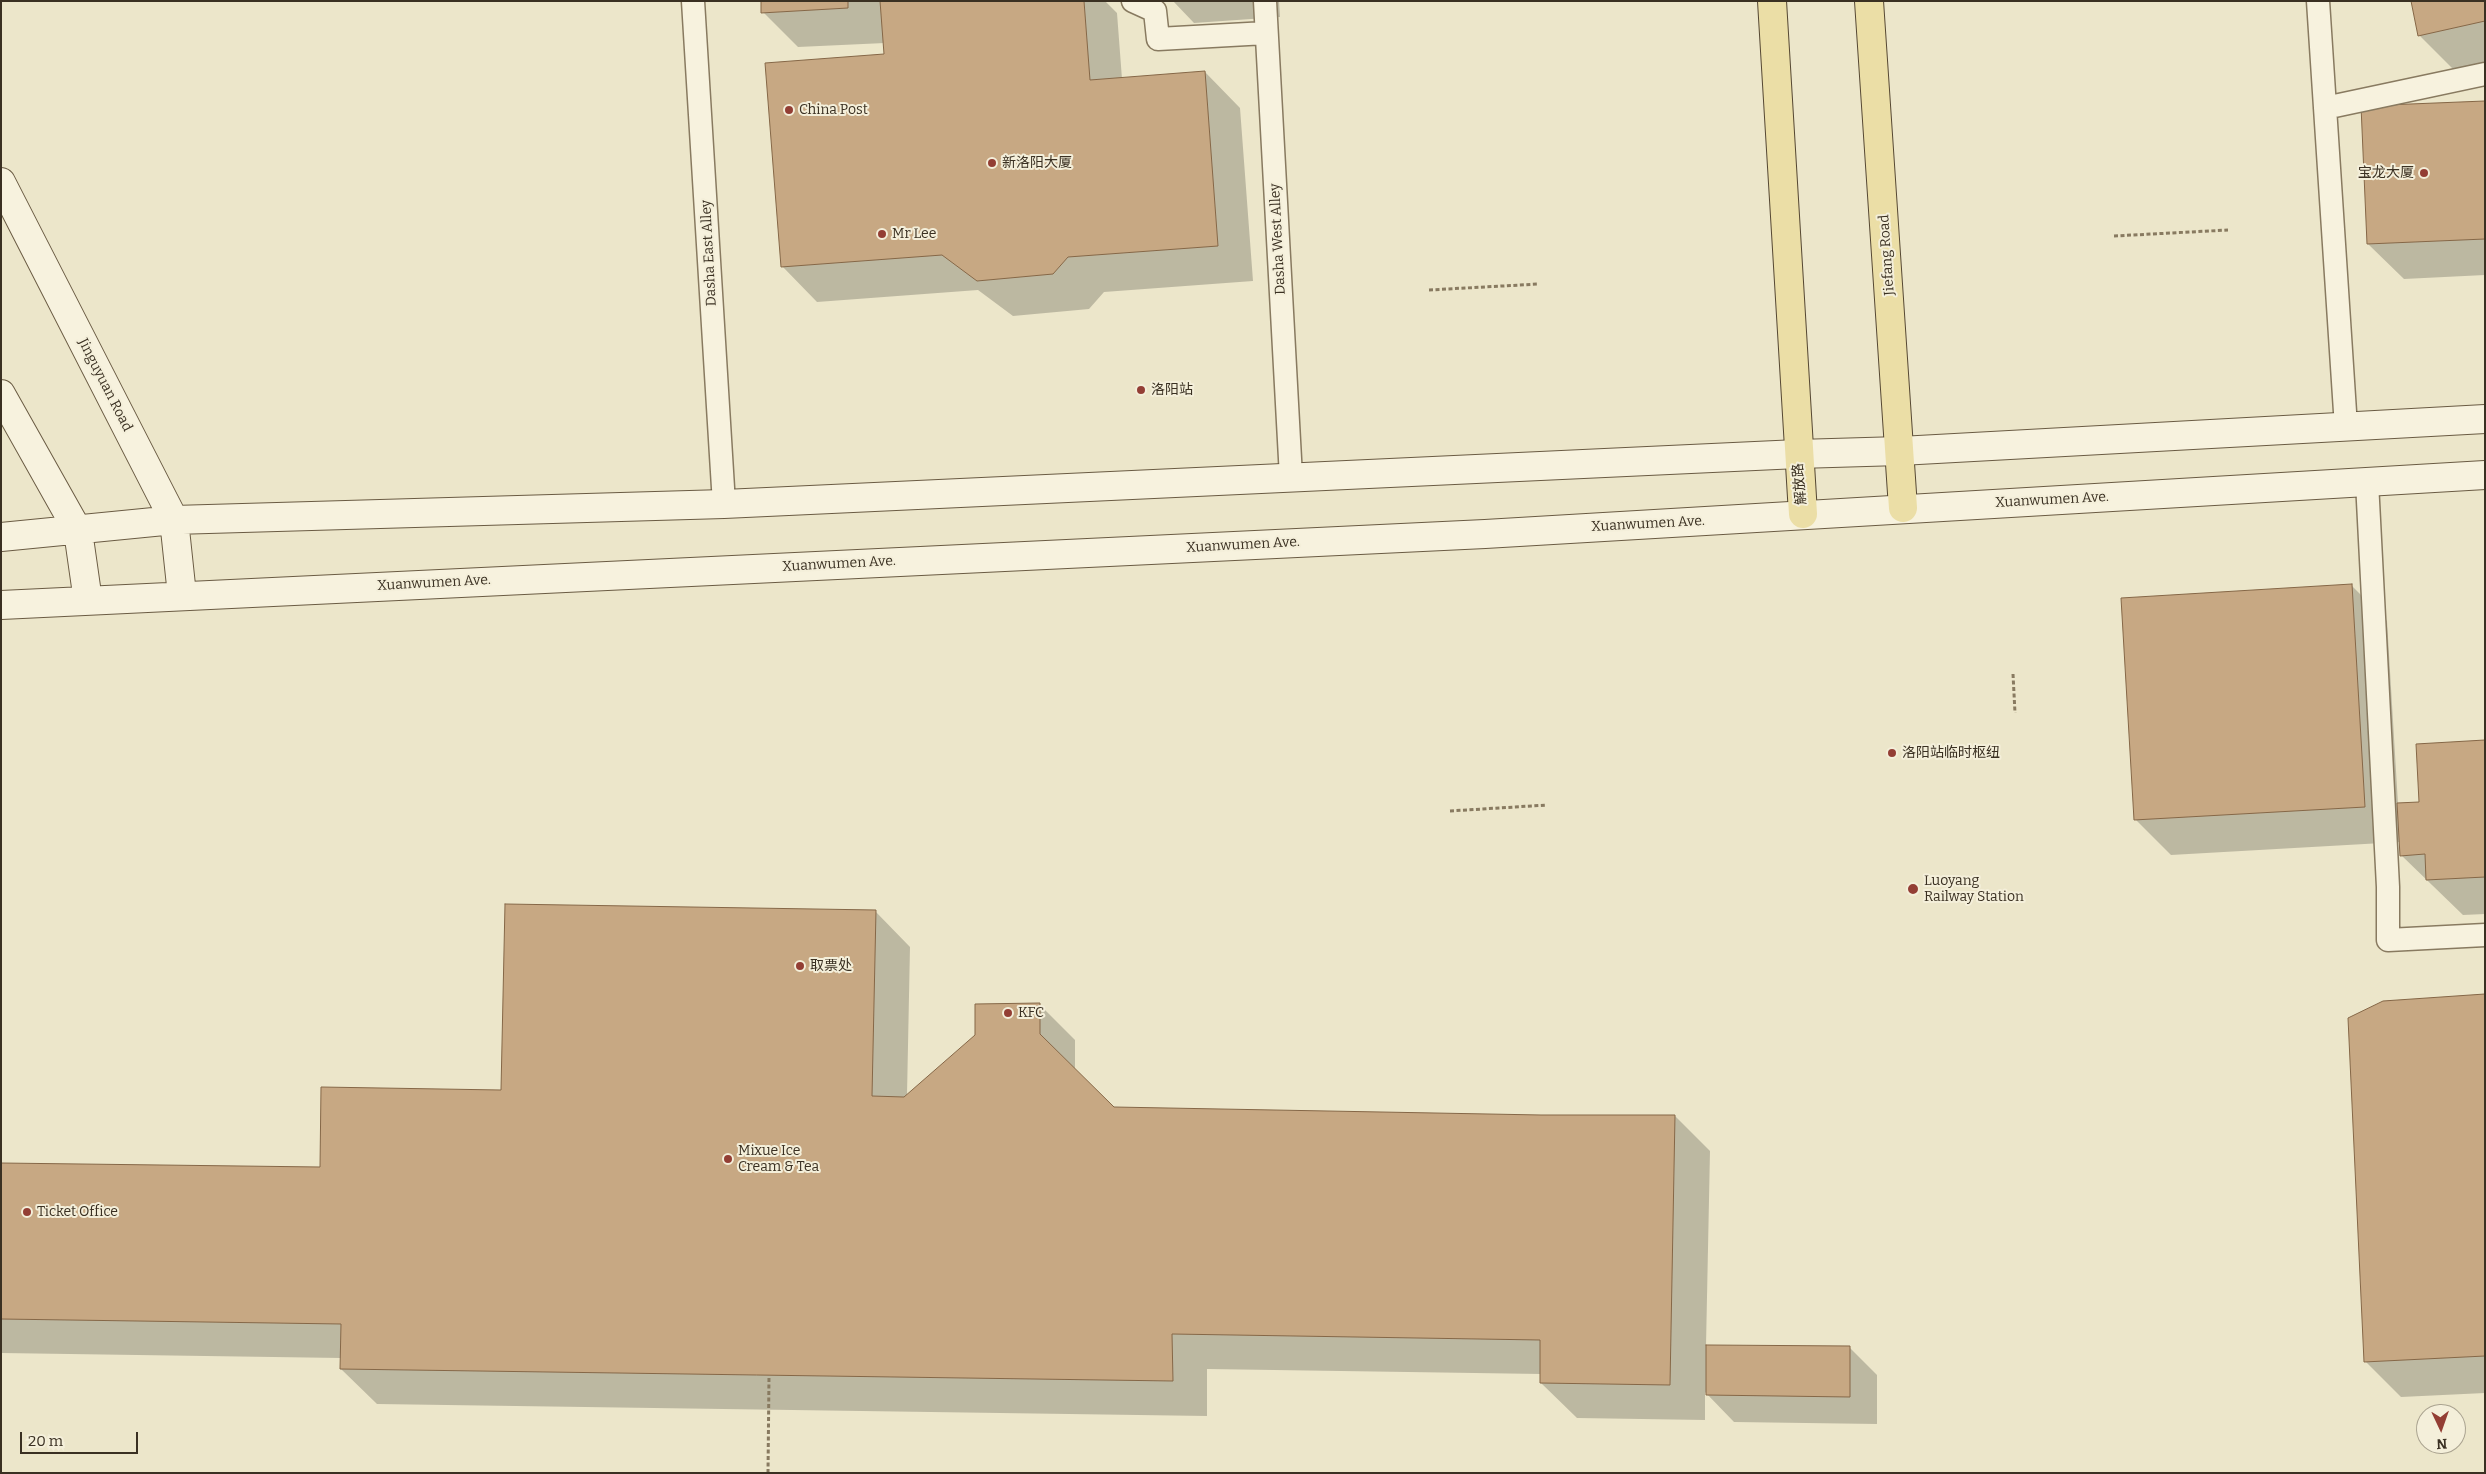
<!DOCTYPE html>
<meta charset="utf-8">
<style>
body{margin:0}
#map{position:relative;width:2486px;height:1474px;overflow:hidden;background:#ece6ca;font-family:Bitter,serif}
canvas{display:block}
.frame{position:absolute;inset:0;border:2px solid #3a3022;pointer-events:none}
.north{position:absolute;left:2416px;top:1404px;width:50px;height:50px;box-sizing:border-box;background:#f4efda;border:1px solid #aaa390;border-radius:50%;rotate:177deg;font-size:14px;font-weight:700;line-height:20px;text-align:center;color:#3a3022}
.north::after{content:'';display:block;margin:auto;width:18px;height:22px;background:#933e34;clip-path:polygon(50% 0,100% 100%,50% 72%,0 100%)}
.scale{position:absolute;left:20px;top:1432px;width:118px;height:22px;box-sizing:border-box;border:2px solid #3a3022;border-top:0;padding-left:6px;font-size:15px;line-height:18px;white-space:nowrap;color:#3a3022;-webkit-text-stroke:4px #f4efda;paint-order:stroke}
</style>
<div id="map">
<canvas width="2486" height="1474"></canvas>
<div class="frame"></div>
<div class="north">N</div>
<div class="scale">20 m</div>
</div>
<script>
const ctx = document.querySelector('canvas').getContext('2d');
ctx.lineJoin = 'round';
function fill(path, color) {
  ctx.fillStyle = color;
  ctx.fill(path, 'evenodd');
}
function toPath(rows) {
  const path = new Path2D();
  for (const r of rows) {
    path.moveTo(r[0], r[1]);
    for (let i = 2; i < r.length; i += 2) path.lineTo(r[i], r[i + 1]);
  }
  return path;
}
function trace(path, color, width, dash) {
  ctx.strokeStyle = color;
  ctx.lineWidth = width;
  ctx.lineCap = dash ? 'butt' : 'round';
  ctx.setLineDash(dash || []);
  ctx.stroke(path);
}
function label(font, color, halo, rows, align = 'center') {
  ctx.font = font + ' Bitter,"Noto Sans SC",serif';
  ctx.lineWidth = 4;
  ctx.setLineDash([]);
  ctx.textBaseline = 'middle';
  ctx.strokeStyle = halo;
  ctx.fillStyle = color;
  for (const [text, x, y, turn = 0] of rows) {
    ctx.save();
    ctx.translate(x, y);
    ctx.rotate((+turn || 0) * Math.PI / 180);
    ctx.textAlign = isNaN(turn) ? turn : align;
    if (halo) ctx.strokeText(text, 0, 0);
    ctx.fillText(text, 0, 0);
    ctx.restore();
  }
}
fill(toPath([
 [762,1,1105,1,1117,13,1122,79,1205,72,1240,108,1253,281,1104,292,1089,309,1013,316,978,290,817,302,782,266,886,55,885,43,798,47,763,12],
 [1173,1,1279,1,1280,17,1194,23],
 [2485,1,2485,64,2455,71,2419,35],
 [2485,102,2485,275,2404,279,2368,244],
 [2352,586,2387,621,2398,804,2420,803,2485,741,2485,914,2463,915,2401,855,2400,842,2171,855,2135,819],
 [875,911,910,947,907,1095,1039,1004,1075,1040,1075,1070,1114,1108,1541,1116,1675,1116,1710,1151,1706,1346,1850,1348,1877,1375,1877,1424,1734,1422,1705,1392,1705,1420,1577,1418,1541,1383,1541,1374,1207,1369,1207,1416,377,1404,341,1369,341,1358,1,1353,1,1164,321,1168,502,1091],
 [2485,996,2485,1393,2401,1397,2366,1362]
]), '#0003');
const building = toPath([
 [761,1,848,1,848,8,761,13,761,1],
 [880,1,1084,1,1090,80,1205,71,1218,246,1068,257,1053,274,977,281,942,255,781,267,765,63,884,54,880,1],
 [2411,1,2485,1,2485,21,2418,36,2411,1],
 [2485,101,2485,239,2367,244,2361,106,2485,101],
 [2352,584,2365,807,2134,820,2121,598,2352,584],
 [2485,740,2485,877,2426,880,2425,854,2400,856,2397,803,2419,802,2416,744,2485,740],
 [505,904,876,910,872,1096,904,1097,975,1035,975,1004,1040,1003,1040,1034,1114,1107,1541,1115,1675,1115,1670,1385,1540,1383,1540,1340,1172,1334,1173,1381,340,1369,341,1324,1,1319,1,1163,320,1167,321,1087,501,1090,505,904],
 [2485,994,2485,1356,2364,1362,2348,1018,2383,1001,2485,994],
 [1706,1345,1850,1346,1850,1397,1706,1395,1706,1345]
]);
fill(building, '#c7a883');
trace(building, '#856747', 1);
const service = toPath([
 [693,1,724,504],
 [1133,1,1155,11,1158,39,1266,33],
 [1265,1,1291,477],
 [2318,1,2346,427],
 [2325,108,2485,74],
 [2367,482,2388,887,2388,940,2485,935]
]);
const secondary = toPath([
 [1,182,174,520,182,595],
 [1,394,78,531,88,601],
 [1,537,174,520,724,504,1798,454,1900,451,2485,419],
 [1,605,1485,534,2485,475]
]);
const primary = toPath([
 [1772,1,1803,514],
 [1869,1,1903,508]
]);
trace(service, '#887a60', 25);
trace(secondary, '#6a5b43', 30);
trace(primary, '#564833', 30);
trace(toPath([
 [2114,236,2228,230],
 [1429,290,1539,284],
 [2013,674,2015,713],
 [1450,811,1547,805],
 [768,1473,769,1376]
]), '#887a60', 3, [4, 2.5]);
trace(service, '#f7f2de', 22);
trace(secondary, '#f7f2de', 28);
trace(primary, '#ebdea6', 28);
for (const [x, y, r, color] of [
 [789,110,5,"#933e34"],
 [992,163,5,"#933e34"],
 [2424,173,5,"#933e34"],
 [882,234,5,"#933e34"],
 [1141,390,5,"#933e34"],
 [1892,753,5,"#933e34"],
 [1913,889,6,"#933e34"],
 [800,966,5,"#933e34"],
 [1008,1013,5,"#933e34"],
 [728,1159,5,"#933e34"],
 [27,1212,5,"#933e34"]
]) {
  const dot = new Path2D();
  dot.arc(x, y, r, 0, 2 * Math.PI);
  ctx.fillStyle = color;
  ctx.fill(dot);
  trace(dot, '#f4efda', 2);
}
label('14px', '#3a3022', '#f4efda', [
 ["China Post",799,110],
 ["新洛阳大厦",1002,163],
 ["宝龙大厦",2414,173,"right"],
 ["Mr Lee",892,234],
 ["洛阳站",1151,390],
 ["洛阳站临时枢纽",1902,753],
 ["Luoyang",1924,881],
 ["Railway Station",1924,897],
 ["取票处",810,966],
 ["KFC",1018,1013],
 ["Mixue Ice",738,1151],
 ["Cream & Tea",738,1167],
 ["Ticket Office",37,1212]
], 'left');
label('14px', '#3a3022', '#f4efda', [
 ["Dasha West Alley",1278,239,-93],
 ["Dasha East Alley",709,253,-93],
 ["Jiefang Road",1887,255,-94],
 ["Jinguyuan Road",105,385,63],
 ["解放路",1800,484,-95],
 ["Xuanwumen Ave.",2052,500,-3],
 ["Xuanwumen Ave.",1648,524,-3],
 ["Xuanwumen Ave.",1243,545,-3],
 ["Xuanwumen Ave.",839,564,-3],
 ["Xuanwumen Ave.",434,583,-3]
]);
</script>
